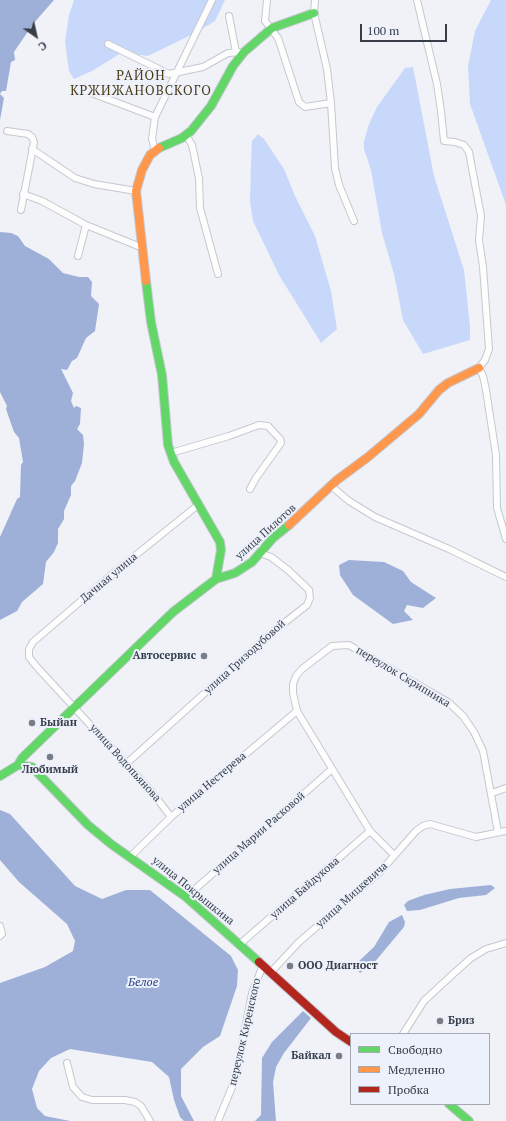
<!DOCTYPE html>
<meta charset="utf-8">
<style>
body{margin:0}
#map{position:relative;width:506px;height:1121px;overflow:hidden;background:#f0f2f8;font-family:"PT Serif",serif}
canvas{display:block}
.legend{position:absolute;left:350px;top:1033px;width:140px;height:72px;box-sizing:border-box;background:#ecf1fc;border:1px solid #a4a9b4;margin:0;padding:5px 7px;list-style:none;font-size:12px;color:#383d47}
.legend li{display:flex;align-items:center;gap:8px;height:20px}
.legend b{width:20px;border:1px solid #a4a9b4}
.north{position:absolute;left:16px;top:16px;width:40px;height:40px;-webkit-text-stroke:3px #ecf1fc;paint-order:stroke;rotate:146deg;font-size:11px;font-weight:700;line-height:16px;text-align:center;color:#383d47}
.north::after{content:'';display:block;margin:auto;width:14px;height:18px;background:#383d47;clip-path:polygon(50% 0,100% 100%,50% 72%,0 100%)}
.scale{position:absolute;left:360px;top:24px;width:87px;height:18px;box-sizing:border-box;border:2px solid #383d47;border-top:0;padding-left:5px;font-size:12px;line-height:14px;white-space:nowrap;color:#383d47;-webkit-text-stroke:3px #ecf1fc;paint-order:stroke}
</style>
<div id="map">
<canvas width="506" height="1121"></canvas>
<ul class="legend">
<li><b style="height:5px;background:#63d668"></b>Свободно</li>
<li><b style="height:5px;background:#ff974d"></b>Медленно</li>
<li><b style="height:5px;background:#b3261e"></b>Пробка</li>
</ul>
<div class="north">С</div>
<div class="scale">100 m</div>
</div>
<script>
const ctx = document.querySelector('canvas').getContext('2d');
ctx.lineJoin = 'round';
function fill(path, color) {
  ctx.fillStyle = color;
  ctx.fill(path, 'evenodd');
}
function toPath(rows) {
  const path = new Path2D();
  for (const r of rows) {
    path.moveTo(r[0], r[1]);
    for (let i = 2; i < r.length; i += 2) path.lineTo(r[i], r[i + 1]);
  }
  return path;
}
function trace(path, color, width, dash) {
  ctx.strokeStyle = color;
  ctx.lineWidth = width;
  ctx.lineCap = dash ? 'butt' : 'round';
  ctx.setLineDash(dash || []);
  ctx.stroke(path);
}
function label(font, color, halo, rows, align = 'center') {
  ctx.font = font + ' "PT Serif",serif';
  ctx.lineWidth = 4;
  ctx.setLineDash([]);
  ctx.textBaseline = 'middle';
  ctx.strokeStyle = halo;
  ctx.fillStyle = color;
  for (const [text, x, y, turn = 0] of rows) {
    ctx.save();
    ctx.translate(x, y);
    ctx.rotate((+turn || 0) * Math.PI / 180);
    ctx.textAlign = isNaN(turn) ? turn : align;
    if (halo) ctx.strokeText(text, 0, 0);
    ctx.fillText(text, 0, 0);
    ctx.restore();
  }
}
fill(toPath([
 [74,0,225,0,215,21,197,32,148,56,134,54,126,50,92,71,74,79,69,71,65,42,69,15],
 [491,0,506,0,506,205,470,104,468,66,475,31],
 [413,67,434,176,464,270,470,326,470,340,423,354,403,320,394,274,382,233,371,170,364,149,364,141,369,124,377,107,405,68],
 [258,134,264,139,284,169,295,196,315,236,331,291,337,329,321,343,279,275,253,221,250,201,251,164,252,141]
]), '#c8d8fa');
fill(toPath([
 [0,0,54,0,33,24,14,52,15,60,11,62,6,91,2,91,0,94,4,98,0,120],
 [0,232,11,233,18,236,25,246,49,259,63,273,79,277,88,277,92,282,91,296,99,304,95,331,86,338,77,358,72,361,67,370,61,369,73,393,71,401,74,408,76,406,81,408,80,424,77,429,83,435,84,444,82,463,75,481,71,486,71,495,64,511,64,519,58,529,58,543,54,552,46,562,43,584,22,602,17,611,0,620,0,537,17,499,20,497,21,465,23,462,19,438,14,432,6,409,7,406,0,392],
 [349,560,384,562,403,571,411,582,436,598,423,608,407,605,404,611,413,620,393,624,353,595,340,575,339,565],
 [0,810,10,814,75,886,102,899,126,890,150,890,231,956,238,970,237,986,220,1036,203,1047,181,1069,181,1096,194,1121,184,1121,180,1117,174,1100,169,1077,152,1062,70,1049,51,1058,39,1071,32,1089,37,1108,45,1116,70,1121,0,1121,0,983,45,967,73,951,75,941,67,924,19,882,0,860],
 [491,885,495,888,486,895,459,898,420,910,407,911,404,905,408,901,424,895,450,889],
 [402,915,405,922,404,927,373,964,360,973,356,968,359,961,374,947,389,922],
 [303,1011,311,1018,284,1053,276,1067,273,1082,276,1121,255,1121,261,1115,262,1058,272,1042]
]), '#9eb0d8');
const street = toPath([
 [267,0,265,21,278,38,299,102,305,107,331,103],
 [315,0,314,13,327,69,331,103,335,168,339,185,354,221],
 [417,0,437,84,441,111,444,141,455,142,464,145,469,152,481,216,479,240,483,267,489,349,485,360,479,368,483,376,486,390,496,455,497,508,506,539],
 [229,16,236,52],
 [108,44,169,74,203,67,228,53,244,52],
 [86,91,155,117],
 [7,131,28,134,32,137,34,142,21,210],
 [186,135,192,145,199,178,200,208,218,274],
 [32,149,75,178,94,184,136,191],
 [155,150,152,139,155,117,212,0],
 [23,194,42,201,86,225,143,248],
 [78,256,86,225],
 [171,453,229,436,259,425,268,426,280,439,281,443,256,478,250,489],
 [331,486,349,501,375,517,449,549,506,577],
 [126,764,269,635,307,605,310,598,309,590,288,570,271,557,260,553],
 [492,793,506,788],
 [171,817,152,792,36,666,29,657,29,649,33,642,116,571,198,505],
 [394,855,370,831,297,711,293,693,293,684,296,676,302,669,332,646,349,645,448,702,463,716,474,732,483,751,498,832],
 [130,857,171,817,297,711],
 [186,897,332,769],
 [0,926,2,934,0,936],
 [240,944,370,831],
 [271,972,299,942,379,873,416,831,423,826,430,824,476,837,506,831],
 [403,1034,424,1001,452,975,471,958,486,949,506,943],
 [67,1063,73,1087,82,1097,92,1100,125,1100,135,1102,141,1106,150,1121],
 [218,1121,235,1080,252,993,263,965]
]);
const fast = toPath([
 [159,148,182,138,191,131,211,106,233,66,244,52,272,28,314,13],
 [146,281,151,322,162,375,168,445,174,462,220,542,221,550,216,579],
 [18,765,22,758,173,612,216,579,235,573,252,562,273,538,289,525],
 [0,776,18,765,32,767,88,825,111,844,186,897,259,962],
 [449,1104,469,1121]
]);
const slow = toPath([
 [146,281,136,191,142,170,150,155,159,148],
 [289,525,337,480,368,457,419,414,439,390,448,383,479,368]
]);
const jam = toPath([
 [259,962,336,1032,351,1042]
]);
trace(street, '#c5c8cf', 8);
trace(fast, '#c5c8cf', 10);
trace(slow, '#c5c8cf', 10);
trace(jam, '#c5c8cf', 10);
trace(street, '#fdfdfe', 6);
trace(fast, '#63d668', 8);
trace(slow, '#ff974d', 8);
trace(jam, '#b3261e', 8);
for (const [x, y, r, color] of [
 [204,656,4,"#787c85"],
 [32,723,4,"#787c85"],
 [50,757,4,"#787c85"],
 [290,966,4,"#787c85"],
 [440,1021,4,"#787c85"],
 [339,1056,4,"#787c85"]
]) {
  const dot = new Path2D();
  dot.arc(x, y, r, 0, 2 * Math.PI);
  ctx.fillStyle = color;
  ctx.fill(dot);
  trace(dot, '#ecf1fc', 1.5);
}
label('11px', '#383d47', '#ecf1fc', [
 ["улица Пилотов",266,532,-42],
 ["Дачная улица",109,578,-40],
 ["улица Гризодубовой",245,657,-42],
 ["переулок Скрипника",403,677,31],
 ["улица Водопьянова",125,763,48],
 ["улица Нестерева",212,782,-40],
 ["улица Марии Расковой",259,833,-41],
 ["улица Байдукова",305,888,-41],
 ["улица Покрышкина",193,891,39],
 ["улица Мицкевича",352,895,-42],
 ["переулок Киренского",245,1032,-77]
]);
label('bold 11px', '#383d47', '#ecf1fc', [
 ["Автосервис",196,656,"right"],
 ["Быйан",40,723],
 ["Любимый",50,770,"center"],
 ["ООО Диагност",298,966],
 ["Бриз",448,1021],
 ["Байкал",331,1056,"right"]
], 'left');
label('italic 12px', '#284284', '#ecf1fc', [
 ["Белое",143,983]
]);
ctx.letterSpacing = '1px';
label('13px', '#4b3b13', '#ecf1fc', [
 ["РАЙОН",141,76],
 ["КРЖИЖАНОВСКОГО",141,91]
]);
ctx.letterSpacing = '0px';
</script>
